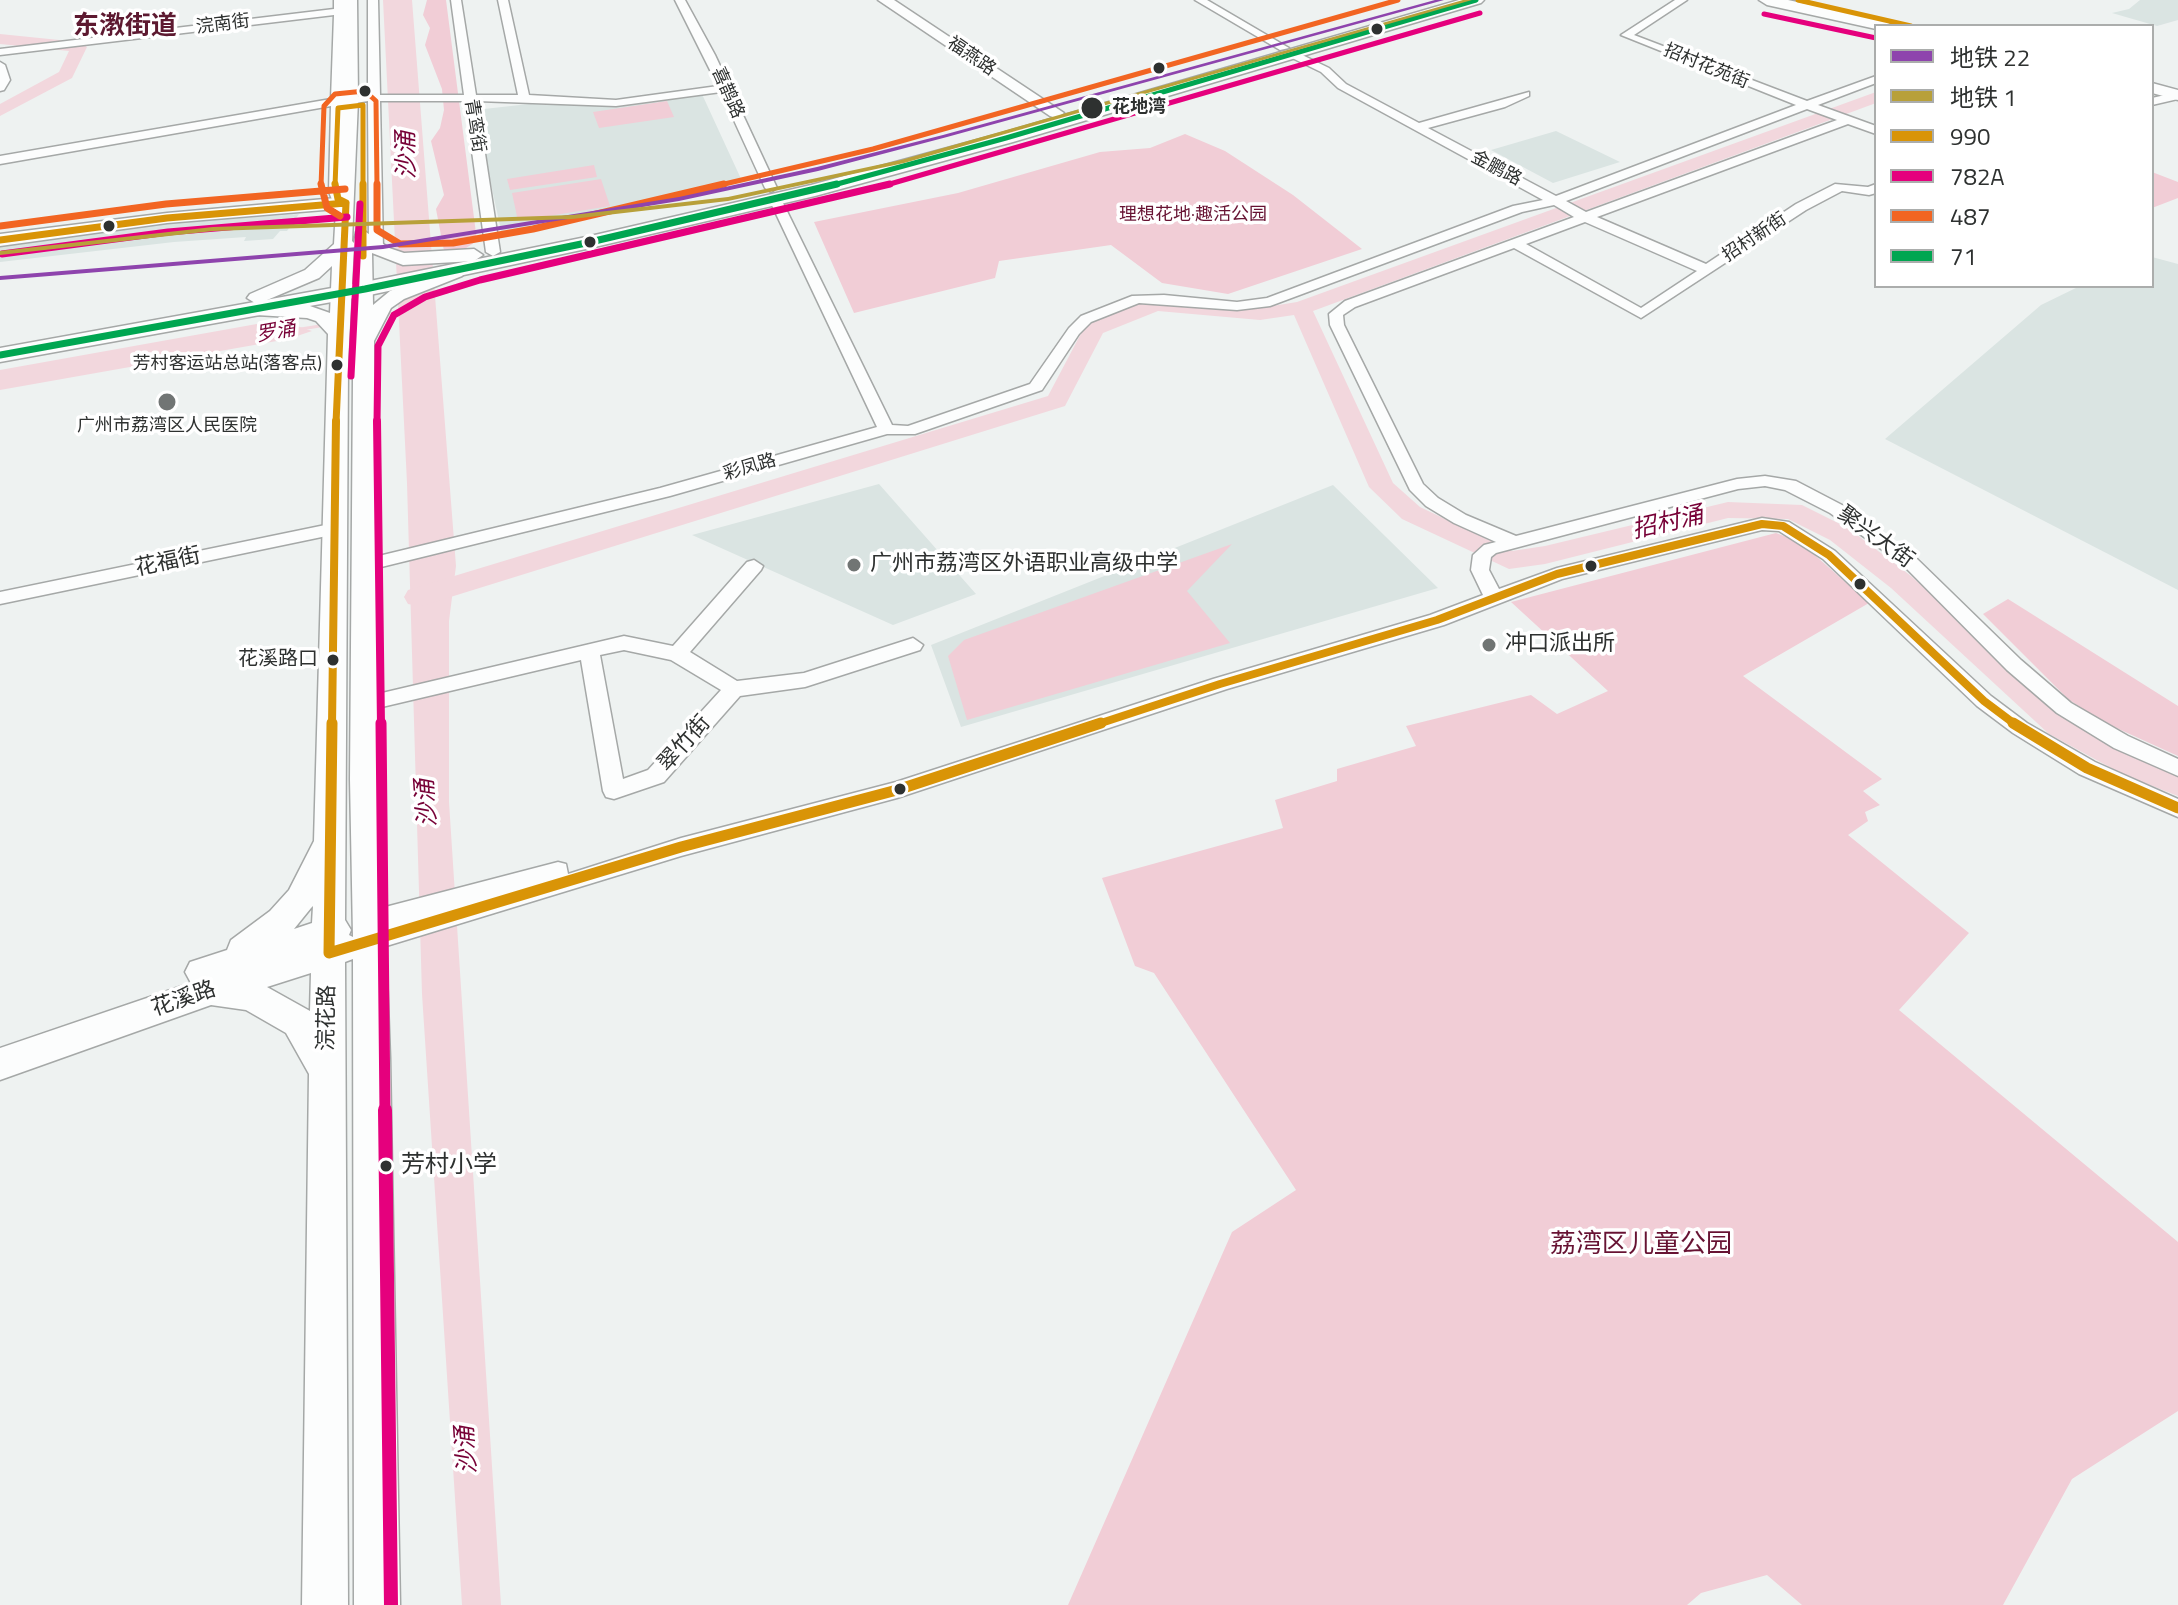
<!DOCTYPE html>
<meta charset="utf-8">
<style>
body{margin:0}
#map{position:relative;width:2178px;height:1605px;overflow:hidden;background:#eef2f1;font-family:"Titillium Web","Noto Sans SC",sans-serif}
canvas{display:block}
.legend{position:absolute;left:1874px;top:24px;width:280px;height:264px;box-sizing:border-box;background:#fff;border:2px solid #abadac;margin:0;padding:10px 14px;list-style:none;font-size:24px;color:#2e3130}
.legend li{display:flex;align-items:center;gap:16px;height:40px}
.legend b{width:40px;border:2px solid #abadac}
</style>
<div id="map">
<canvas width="2178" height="1605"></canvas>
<ul class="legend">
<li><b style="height:10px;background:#8e44ad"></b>地铁 22</li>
<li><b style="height:10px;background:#b8a03a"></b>地铁 1</li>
<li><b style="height:10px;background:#d99407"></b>990</li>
<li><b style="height:10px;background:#e5007d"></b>782A</li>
<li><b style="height:10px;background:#f26522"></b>487</li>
<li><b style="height:10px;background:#00a651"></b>71</li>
</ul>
</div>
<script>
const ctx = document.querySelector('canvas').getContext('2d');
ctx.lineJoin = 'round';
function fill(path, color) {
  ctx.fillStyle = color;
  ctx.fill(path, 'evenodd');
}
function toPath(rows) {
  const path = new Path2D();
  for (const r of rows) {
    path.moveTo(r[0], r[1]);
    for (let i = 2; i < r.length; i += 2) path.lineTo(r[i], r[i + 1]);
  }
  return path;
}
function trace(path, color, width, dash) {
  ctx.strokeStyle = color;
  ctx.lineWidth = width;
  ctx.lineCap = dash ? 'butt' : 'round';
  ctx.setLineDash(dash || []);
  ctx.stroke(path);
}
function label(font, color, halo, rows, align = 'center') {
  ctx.font = font + ' "Titillium Web","Noto Sans SC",sans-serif';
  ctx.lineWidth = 7;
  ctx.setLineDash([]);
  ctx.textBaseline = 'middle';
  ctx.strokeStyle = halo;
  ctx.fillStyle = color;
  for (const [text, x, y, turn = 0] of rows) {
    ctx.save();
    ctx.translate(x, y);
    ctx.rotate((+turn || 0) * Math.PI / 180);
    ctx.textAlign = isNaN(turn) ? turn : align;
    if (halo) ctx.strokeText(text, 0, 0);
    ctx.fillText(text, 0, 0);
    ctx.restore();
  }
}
fill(toPath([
 [2140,0,2178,0,2178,20,2157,26,2112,13,2129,9],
 [701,92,742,181,502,235,475,110,529,104,613,106],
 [1556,131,1620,162,1553,183,1491,150],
 [299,214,287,231,280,231,273,239,244,241,246,237,174,242,0,262,0,244,152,224],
 [2152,257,2178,264,2178,590,1885,439,2041,305,2080,286,2152,286],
 [879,484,976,594,893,625,692,535],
 [1333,485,1438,588,961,727,931,645]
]), '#dae4e2');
fill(toPath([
 [427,0,446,0,477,241,466,248,444,251,436,209,444,195,431,141,440,128,444,110,442,89,425,45,430,28,423,15],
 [667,101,674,117,599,128,593,112],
 [1185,134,1225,151,1293,195,1362,249,1228,294,1162,283,1111,245,999,261,995,278,854,313,814,222,958,193,1100,152,1150,148],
 [594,165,597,177,510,190,507,179],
 [2152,172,2178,182,2178,198,2152,208],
 [601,179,610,206,518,221,512,193],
 [1776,533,1800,542,1869,603,1743,676,1882,779,1863,791,1880,805,1865,812,1868,821,1848,835,1969,933,1899,1010,2178,1242,2178,1411,2072,1479,2003,1605,1802,1605,1767,1575,1701,1593,1687,1605,1068,1605,1232,1232,1296,1190,1154,973,1135,966,1102,878,1283,828,1275,800,1337,781,1337,769,1416,746,1406,726,1531,695,1557,714,1608,691,1511,602],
 [1232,544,1187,591,1230,643,967,720,948,656,964,640],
 [2008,599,2178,706,2178,756,2101,721,2068,699,1983,614]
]), '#f1cdd6');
fill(toPath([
 [383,0,412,0,456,566,449,621,449,802,501,1605,462,1605,422,994,407,483],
 [279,320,312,331,288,339,0,390,0,370]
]), '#f2d7dd');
trace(toPath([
 [383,315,405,311],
 [301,329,326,325]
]), '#f2d7dd', 3);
fill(toPath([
 [0,34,79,42,87,47,72,78,0,116,0,104,59,72,69,51,0,44,0,34],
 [1876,92,1876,103,1313,311,1393,483,1420,507,1512,551,1545,546,1728,502,1802,505,1848,528,1911,576,2071,718,2146,759,2178,771,2178,796,2124,775,2049,734,1891,588,1830,540,1788,519,1728,518,1545,564,1509,569,1402,519,1369,487,1294,315,1260,320,1158,311,1103,333,1065,406,428,604,418,606,408,604,404,597,408,590,1048,396,1086,324,1149,300,1260,308,1297,302,1876,92]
]), '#f2d7dd');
const street = toPath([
 [334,0,344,0,344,8,355,10,344,14,343,98,368,95,368,0,378,0,380,95,464,95,451,0,461,0,476,95,518,95,498,0,508,0,529,95,616,100,718,86,675,0,685,0,715,55,777,188,771,192,765,188,721,92,616,106,477,101,500,252,493,256,486,252,465,101,380,101,383,249,376,253,369,249,368,101,343,105,341,192,353,203,346,207,333,202,329,192,331,106,0,164,0,156,331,99,334,15,0,55,0,49,334,9,334,0],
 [1195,0,1207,0,1289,48,1280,50,1195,0],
 [1675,0,1687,0,1634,35,1807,101,1876,76,1876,83,1818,105,1876,126,1876,134,1848,124,1597,217,1706,264,1796,204,1835,184,1868,187,1876,184,1876,193,1869,195,1842,191,1806,210,1641,318,1514,248,1355,307,1343,315,1344,325,1423,484,1438,498,1466,515,1516,536,1737,479,1765,476,1796,481,1842,505,1913,555,2021,660,2071,703,2128,736,2178,759,2178,776,2114,748,2057,713,2007,670,1901,563,1830,513,1785,490,1765,486,1738,489,1496,553,1491,557,1489,570,1499,589,1557,568,1762,518,1789,522,1835,551,1991,696,2027,723,2095,762,2178,799,2178,817,2079,774,2013,733,1977,706,1823,559,1779,531,1762,530,1562,579,1444,625,1227,689,897,798,681,856,370,951,361,948,358,941,361,934,370,931,362,928,358,921,362,914,370,911,558,862,566,864,568,874,681,838,896,782,1213,679,1430,615,1483,595,1471,570,1473,555,1484,545,1496,542,1454,523,1426,506,1410,490,1330,325,1329,314,1345,301,1574,217,1554,205,1522,212,1270,306,1237,310,1139,303,1091,322,1079,334,1042,390,915,434,887,434,670,496,365,571,358,569,356,565,358,561,660,488,877,427,769,199,770,196,781,199,892,425,908,426,1030,384,1069,328,1081,316,1132,296,1164,295,1237,302,1267,298,1513,206,1543,200,1338,88,1321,72,1288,56,1288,52,1296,52,1329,68,1346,84,1419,123,1529,92,1529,96,1505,107,1428,128,1556,196,1796,105,1621,35,1675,0],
 [1807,109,1837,120,1586,212,1566,201,1807,109],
 [1585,222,1697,271,1641,308,1526,244,1585,222],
 [0,62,5,65,10,80,4,90,0,91,0,62],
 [2178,92,2178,99,2152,105,2152,98,2178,92],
 [335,523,341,525,344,529,341,533,0,604,0,592,335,523],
 [754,560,763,566,761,570,690,652,737,681,804,673,913,638,923,645,920,650,805,687,740,696,664,782,614,799,606,797,603,791,581,660,365,711,358,709,355,704,358,699,365,697,624,636,673,646,747,562,754,560],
 [624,650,671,660,721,690,648,770,623,779,600,655,624,650]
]);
const secondary = toPath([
 [343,0,357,0,358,100,352,241,354,243,356,232,363,230,389,248,404,253,474,249,483,255,474,261,403,265,372,253,373,305,390,291,448,268,455,266,465,272,462,276,404,299,391,308,374,341,380,779,390,1058,400,1605,354,1605,353,959,345,962,348,1605,302,1605,309,1074,286,1033,246,1010,211,1005,0,1080,0,1048,191,983,185,972,190,962,227,950,231,940,270,911,289,890,314,841,328,334,316,321,307,318,256,315,246,309,255,303,247,298,250,294,305,270,334,244,336,209,167,223,0,246,0,234,167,213,336,198,342,100,343,0],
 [354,245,350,779,353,937,349,935,351,930,345,920,348,364,354,245],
 [332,266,330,313,310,306,260,303,319,278,332,266],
 [313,906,312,923,294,929,311,908,313,906],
 [311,973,310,1011,267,987,311,973],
 [878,0,894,0,1064,113,1056,118,1050,116,878,0]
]);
const primary = toPath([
 [1459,0,1484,0,1481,3,1013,142,815,196,586,249,365,296,0,362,0,348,365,282,586,237,811,185,999,134,1459,0],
 [1759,0,1788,0,1885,21,1893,26,1876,26,1876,29,1767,5,1759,0],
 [2152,83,2178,90,2178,100,2152,93,2152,83]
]);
trace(street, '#a5a8a7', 3);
trace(secondary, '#a5a8a7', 3);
trace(primary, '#a5a8a7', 3);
fill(street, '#fcfdfd');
fill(secondary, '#fcfdfd');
fill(primary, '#fcfdfd');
trace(toPath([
 [1798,0,1911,26],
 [335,186,338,108,363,105,363,186]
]), '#d99407', 5);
trace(toPath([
 [335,184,338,199,346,203],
 [363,184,363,256],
 [0,240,167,218,346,203],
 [336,423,346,203]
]), '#d99407', 7);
trace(toPath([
 [332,725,336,421],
 [1095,725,1220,684,1437,620,1557,574,1762,524,1783,526,1829,555,1984,701,2016,725]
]), '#d99407', 8);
trace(toPath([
 [332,723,329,953,681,847,897,790,1101,723],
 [2013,723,2087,768,2178,808]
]), '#d99407', 11);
trace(toPath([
 [1764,14,1876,38],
 [883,186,1480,13]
]), '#e5007d', 5);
trace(toPath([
 [2,254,168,232,347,217],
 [351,376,360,204],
 [377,423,378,346,394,315,425,297,480,280,890,184]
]), '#e5007d', 7);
trace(toPath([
 [377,421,381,725]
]), '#e5007d', 8);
trace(toPath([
 [381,723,385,1112]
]), '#e5007d', 11);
trace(toPath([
 [385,1110,391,1605]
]), '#e5007d', 14);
trace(toPath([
 [321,186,324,106,335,94,365,91,376,101,377,186],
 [716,186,873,149,1398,0]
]), '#f26522', 5);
trace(toPath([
 [321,184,327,208,340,216],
 [377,184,377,230,400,244,453,243,533,229,724,184],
 [0,226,166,204,345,189]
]), '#f26522', 7);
trace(toPath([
 [830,186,1006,138,1476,0]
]), '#00a651', 5);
trace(toPath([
 [0,355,365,289,586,243,837,184]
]), '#00a651', 7);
fill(toPath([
 [1435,0,1444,0,947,137,818,171,679,201,383,249,0,280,0,276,383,245,679,197,817,167,943,135,1435,0]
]), '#8e44ad');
fill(toPath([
 [1463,0,1472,0,904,163,728,201,572,219,213,231,0,255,0,251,213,227,572,215,728,197,901,160,1463,0]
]), '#b8a03a');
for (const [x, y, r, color] of [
 [1377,29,7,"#2e3130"],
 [1159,68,7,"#2e3130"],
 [365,91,7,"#2e3130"],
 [1092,108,12,"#2e3130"],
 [109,226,7,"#2e3130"],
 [590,242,7,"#2e3130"],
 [337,365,7,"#2e3130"],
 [167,402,10,"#717574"],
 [854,565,8,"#717574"],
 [1591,566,7,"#2e3130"],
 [1860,584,7,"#2e3130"],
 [1489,645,8,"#717574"],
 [333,660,7,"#2e3130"],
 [900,789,7,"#2e3130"],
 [386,1166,7,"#2e3130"]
]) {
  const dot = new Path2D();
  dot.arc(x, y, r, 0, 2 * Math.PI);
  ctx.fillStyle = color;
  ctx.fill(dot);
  trace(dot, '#fff', 3);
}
label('18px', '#2e3130', '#fff', [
 ["浣南街",223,25,-7],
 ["福燕路",971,57,34],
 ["招村花苑街",1706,67,22],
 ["喜鹊路",727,93,66],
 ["青鸾街",474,126,81],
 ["金鹏路",1496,169,28],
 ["招村新街",1755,238,-34],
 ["彩凤路",750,468,-16]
]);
label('bold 18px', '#2e3130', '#fff', [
 ["花地湾",1112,108]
], 'left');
label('18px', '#671333', '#fff', [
 ["理想花地·趣活公园",1193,216]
]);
label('18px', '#2e3130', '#fff', [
 ["芳村客运站总站(落客点)",322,365]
], 'right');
label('18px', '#2e3130', '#fff', [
 ["广州市荔湾区人民医院",167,427]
]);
label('italic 20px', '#770036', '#fff', [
 ["罗涌",276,333,-10]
]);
label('20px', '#2e3130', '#fff', [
 ["花溪路口",318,660]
], 'right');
label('22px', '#2e3130', '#fff', [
 ["聚兴大街",1875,538,36],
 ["花福街",168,563,-12],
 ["翠竹街",685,744,-48],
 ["花溪路",184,1000,-19],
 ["浣花路",328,1018,-89]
]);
label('22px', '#2e3130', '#fff', [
 ["广州市荔湾区外语职业高级中学",870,565],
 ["冲口派出所",1505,645]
], 'left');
label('italic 24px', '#770036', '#fff', [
 ["沙涌",408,155,-91],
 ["招村涌",1668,524,-13],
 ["沙涌",428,803,-94],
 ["沙涌",468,1450,-94]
]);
label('24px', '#2e3130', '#fff', [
 ["芳村小学",401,1166]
], 'left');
label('bold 26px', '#5d1930', '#fff', [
 ["东漖街道",125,28]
]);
label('26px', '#671333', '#fff', [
 ["荔湾区儿童公园",1641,1246]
]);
</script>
